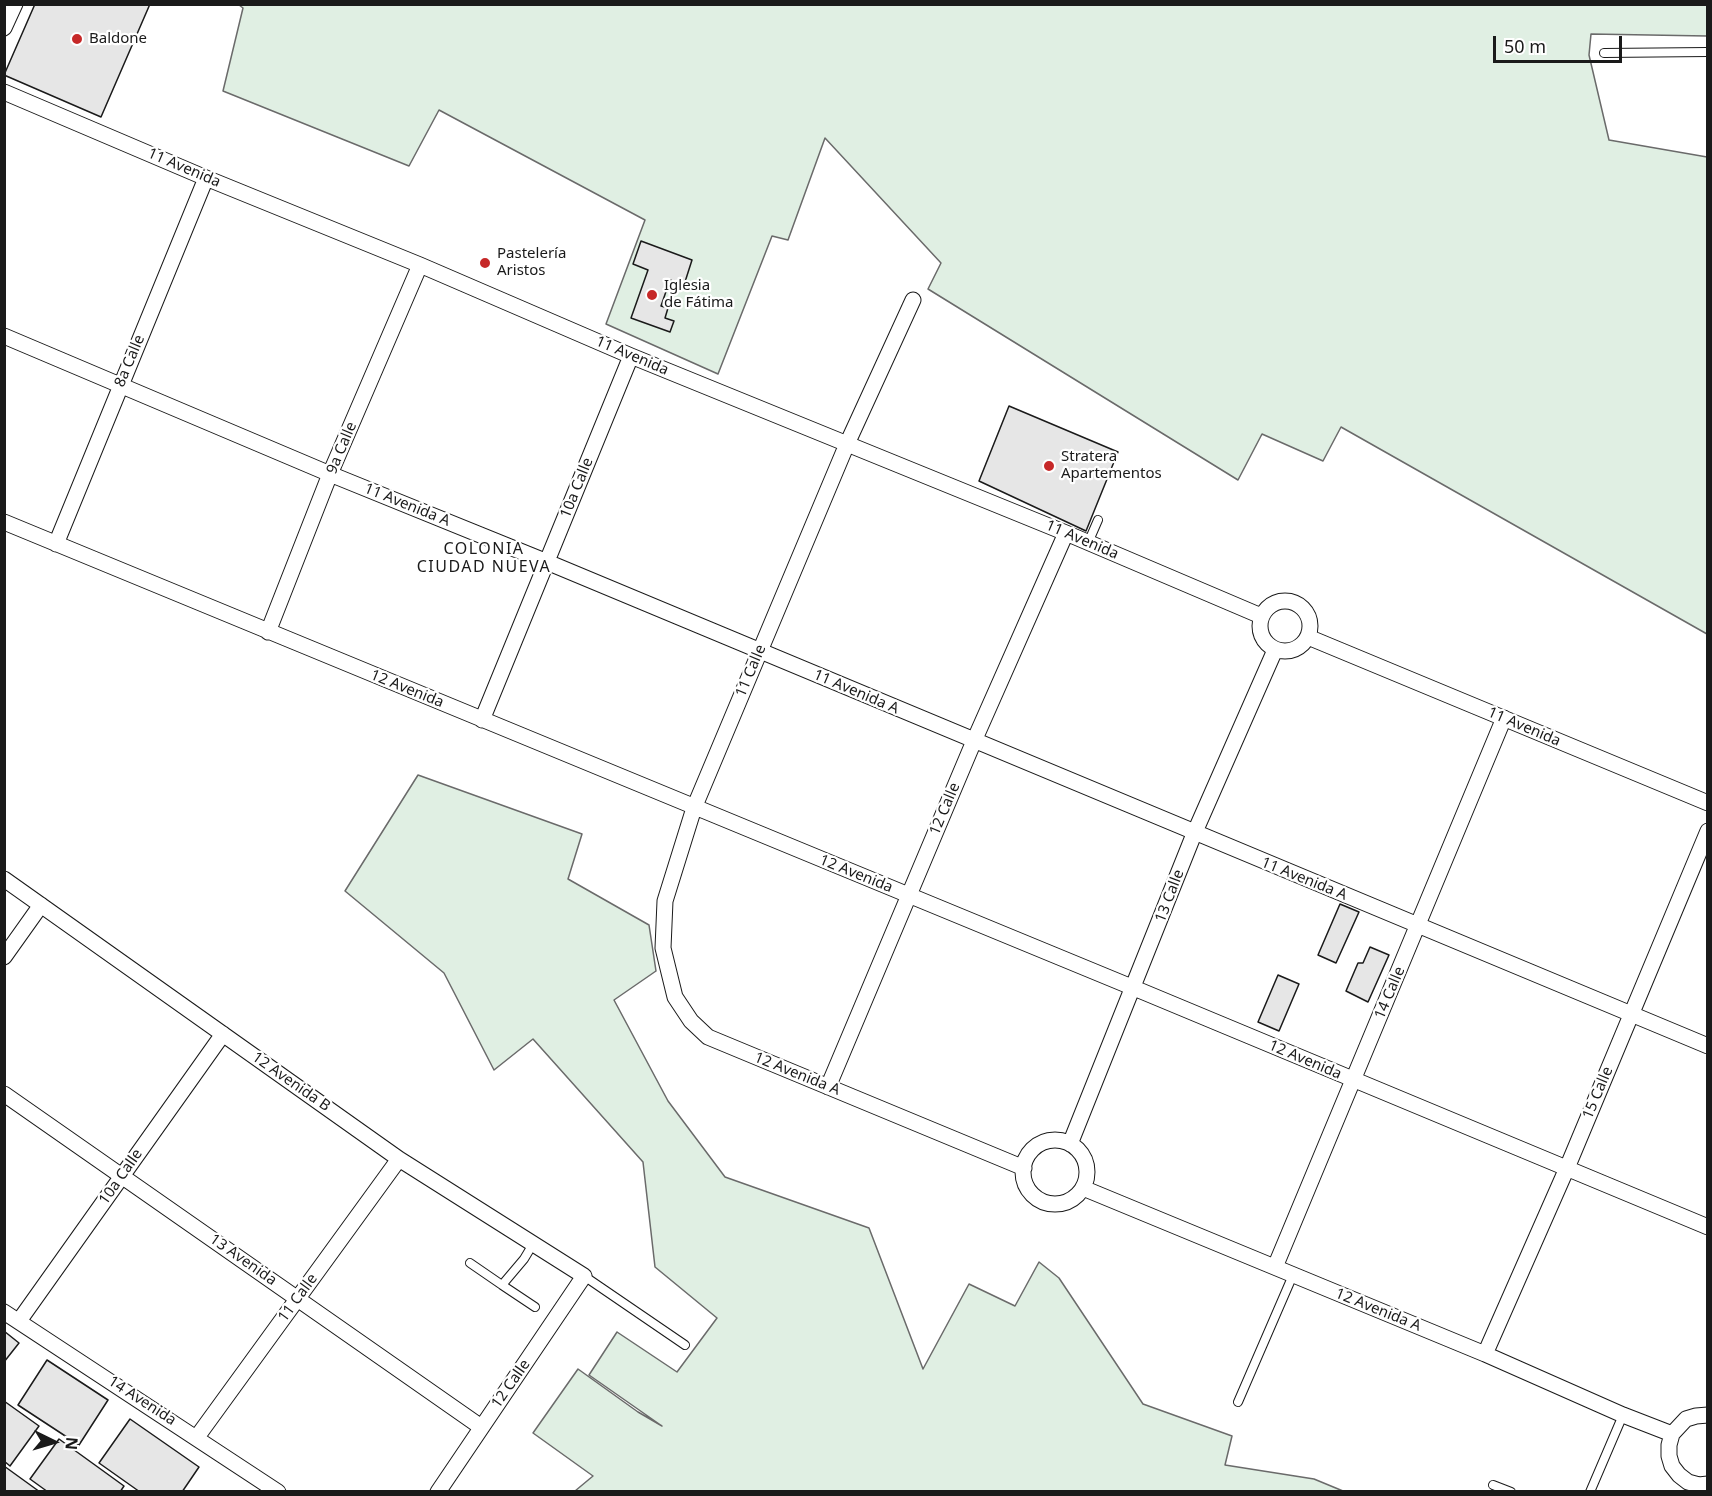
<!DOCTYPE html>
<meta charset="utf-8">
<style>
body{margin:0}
#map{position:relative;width:1712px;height:1496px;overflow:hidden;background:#fff;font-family:"Noto Sans",sans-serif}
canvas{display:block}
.frame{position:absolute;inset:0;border:6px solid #1a1a1a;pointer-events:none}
.north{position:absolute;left:24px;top:1412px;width:60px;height:60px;-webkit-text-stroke:4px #fff;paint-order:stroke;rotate:95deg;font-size:16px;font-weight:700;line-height:24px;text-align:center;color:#1a1a1a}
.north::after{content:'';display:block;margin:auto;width:21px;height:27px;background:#1a1a1a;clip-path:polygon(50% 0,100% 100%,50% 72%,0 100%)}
.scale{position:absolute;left:1493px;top:36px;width:129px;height:27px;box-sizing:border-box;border:3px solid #1a1a1a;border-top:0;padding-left:8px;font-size:18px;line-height:21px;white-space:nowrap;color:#1a1a1a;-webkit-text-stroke:4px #fff;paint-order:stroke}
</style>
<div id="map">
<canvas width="1712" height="1496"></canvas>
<div class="frame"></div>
<div class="north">N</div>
<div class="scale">50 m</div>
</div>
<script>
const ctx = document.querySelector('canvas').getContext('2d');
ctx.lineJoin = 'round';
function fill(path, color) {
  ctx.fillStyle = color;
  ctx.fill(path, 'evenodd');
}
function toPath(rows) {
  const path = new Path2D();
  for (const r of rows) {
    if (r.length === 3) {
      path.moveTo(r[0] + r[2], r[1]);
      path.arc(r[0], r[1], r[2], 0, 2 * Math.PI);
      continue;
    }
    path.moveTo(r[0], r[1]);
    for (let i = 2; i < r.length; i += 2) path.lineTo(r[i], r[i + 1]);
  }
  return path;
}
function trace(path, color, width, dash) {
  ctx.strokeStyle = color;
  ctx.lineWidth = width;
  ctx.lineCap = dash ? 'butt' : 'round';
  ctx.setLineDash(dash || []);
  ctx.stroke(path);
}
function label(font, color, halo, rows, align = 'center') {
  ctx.font = font + ' "Noto Sans",sans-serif';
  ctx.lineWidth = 4.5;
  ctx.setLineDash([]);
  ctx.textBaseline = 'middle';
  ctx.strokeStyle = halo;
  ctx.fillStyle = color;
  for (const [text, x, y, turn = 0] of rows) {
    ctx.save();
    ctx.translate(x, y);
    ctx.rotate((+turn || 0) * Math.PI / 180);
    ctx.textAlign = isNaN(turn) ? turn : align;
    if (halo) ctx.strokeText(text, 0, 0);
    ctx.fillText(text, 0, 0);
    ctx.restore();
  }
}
const green = toPath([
 [239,5,1707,5,1707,36,1591,34,1589,55,1609,140,1707,157,1707,634,1341,427,1323,461,1262,434,1238,480,928,289,941,263,825,138,788,240,772,236,718,374,606,324,645,220,439,110,409,166,223,91,243,8,239,5],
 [418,775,582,834,568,879,649,925,656,971,614,1000,668,1101,725,1177,869,1228,923,1369,969,1284,1015,1306,1039,1262,1059,1278,1143,1404,1232,1436,1225,1465,1314,1479,1343,1491,575,1491,593,1476,533,1433,578,1369,638,1412,662,1426,589,1375,617,1332,677,1372,717,1318,655,1267,643,1162,533,1039,494,1070,444,973,345,891,418,775]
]);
fill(green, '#e0efe3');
trace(green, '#6a6a6a', 1.5);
const building = toPath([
 [35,4,150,4,101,117,4,75,35,4],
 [641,241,692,260,684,285,670,280,661,306,668,308,665,318,674,321,670,332,631,318,648,270,633,264,641,241],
 [1009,406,1118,452,1086,531,979,481,1009,406],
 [1340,904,1359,912,1336,963,1318,955,1340,904],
 [1370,947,1389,955,1368,1002,1346,991,1358,963,1363,963,1370,947],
 [1278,975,1299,984,1279,1031,1258,1022,1278,975],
 [4,1331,19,1343,4,1362,4,1331],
 [47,1360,108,1400,79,1445,18,1405,47,1360],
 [4,1401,39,1426,10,1466,4,1461,4,1401],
 [130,1419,199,1467,182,1492,140,1492,99,1463,130,1419],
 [59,1439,124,1486,120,1492,48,1492,30,1479,59,1439],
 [4,1466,40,1492,4,1492,4,1466]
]);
fill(building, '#e6e6e6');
trace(building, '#1a1a1a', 1.5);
const lane = toPath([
 [1604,53,1708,52],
 [1088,543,1098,520],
 [533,1244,524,1259,502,1285,535,1307],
 [470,1263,502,1285],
 [584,1276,685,1345],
 [1238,1402,1293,1275],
 [1493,1485,1511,1492],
 [1590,1492,1623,1415]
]);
const street = toPath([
 [4,28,15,4],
 [4,92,206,178,420,265,631,356,1066,533,1261,616],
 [913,300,847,444,694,808,665,901,663,948,675,997,691,1021,708,1037,1024,1168],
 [4,336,330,474,547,562,1708,1046],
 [4,522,1134,988,1708,1227],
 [56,544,206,178],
 [1285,626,25],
 [268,632,330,474,420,265],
 [1308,637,1708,803],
 [482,720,631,356],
 [4,879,399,1159,584,1276,438,1492],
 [4,957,41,905],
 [828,1087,974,741,1066,533],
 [4,1094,481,1427],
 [1055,1172,32],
 [1070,1144,1194,834,1275,650],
 [1083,1188,1485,1354,1623,1415,1672,1434],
 [1275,1267,1504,718],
 [4,1312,278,1492],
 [19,1321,223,1034],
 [1485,1354,1567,1168,1708,831],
 [1708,1415,1696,1416,1686,1419,1672,1434,1669,1445,1669,1456,1672,1466,1679,1475,1688,1482,1699,1485,1708,1484],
 [197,1437,399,1159]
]);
trace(lane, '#1a1a1a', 10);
trace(street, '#1a1a1a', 17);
trace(lane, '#fff', 8);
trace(street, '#fff', 15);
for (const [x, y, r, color] of [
 [77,39,6,"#c62828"],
 [485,263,6,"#c62828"],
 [652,295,6,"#c62828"],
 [1049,466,6,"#c62828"]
]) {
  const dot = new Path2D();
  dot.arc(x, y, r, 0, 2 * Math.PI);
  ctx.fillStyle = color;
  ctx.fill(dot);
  trace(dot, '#fff', 2);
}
label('15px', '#1a1a1a', '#fff', [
 ["Baldone",89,39],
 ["Pastelería",497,254],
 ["Aristos",497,271],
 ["Iglesia",664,286],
 ["de Fátima",664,303],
 ["Stratera",1061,457],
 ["Apartementos",1061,474]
], 'left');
label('15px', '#1a1a1a', '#fff', [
 ["11 Avenida",184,168,23],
 ["11 Avenida",632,356,23],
 ["8a Calle",130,361,-67],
 ["9a Calle",342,448,-67],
 ["10a Calle",577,488,-68],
 ["11 Avenida A",407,505,22],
 ["11 Avenida",1082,540,23],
 ["11 Calle",751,671,-67],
 ["12 Avenida",407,689,22],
 ["11 Avenida A",856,692,23],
 ["11 Avenida",1524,727,23],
 ["12 Calle",945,809,-67],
 ["12 Avenida",856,874,22],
 ["11 Avenida A",1304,879,22],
 ["13 Calle",1170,896,-69],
 ["14 Calle",1390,993,-67],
 ["12 Avenida",1305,1060,23],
 ["12 Avenida A",797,1074,22],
 ["12 Avenida B",291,1082,35],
 ["15 Calle",1598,1093,-67],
 ["10a Calle",121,1177,-55],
 ["13 Avenida",243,1260,35],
 ["11 Calle",298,1298,-54],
 ["12 Avenida A",1378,1310,22],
 ["12 Calle",511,1384,-55],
 ["14 Avenida",142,1401,33]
]);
ctx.letterSpacing = '1.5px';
label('16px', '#1a1a1a', '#fff', [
 ["COLONIA",484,549],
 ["CIUDAD NUEVA",484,567]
]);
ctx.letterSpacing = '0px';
</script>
